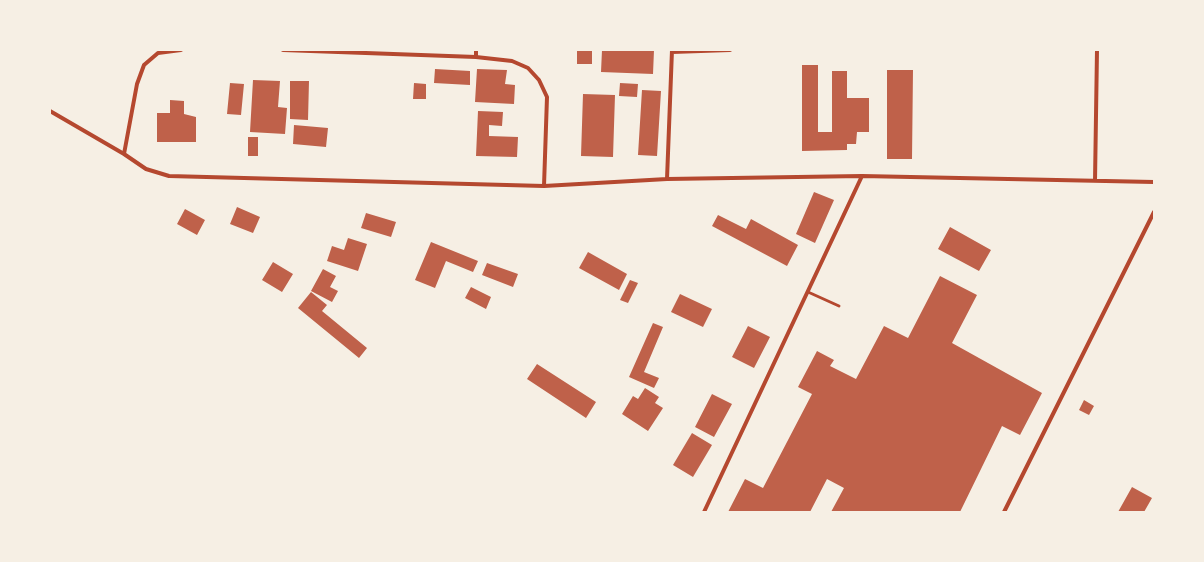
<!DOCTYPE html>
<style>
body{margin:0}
#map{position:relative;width:1204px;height:562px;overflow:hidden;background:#f6efe4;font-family:"Varela Round",sans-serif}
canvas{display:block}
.frame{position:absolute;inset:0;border:51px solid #f6efe4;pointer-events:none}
</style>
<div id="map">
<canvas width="1204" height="562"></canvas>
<div class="frame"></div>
</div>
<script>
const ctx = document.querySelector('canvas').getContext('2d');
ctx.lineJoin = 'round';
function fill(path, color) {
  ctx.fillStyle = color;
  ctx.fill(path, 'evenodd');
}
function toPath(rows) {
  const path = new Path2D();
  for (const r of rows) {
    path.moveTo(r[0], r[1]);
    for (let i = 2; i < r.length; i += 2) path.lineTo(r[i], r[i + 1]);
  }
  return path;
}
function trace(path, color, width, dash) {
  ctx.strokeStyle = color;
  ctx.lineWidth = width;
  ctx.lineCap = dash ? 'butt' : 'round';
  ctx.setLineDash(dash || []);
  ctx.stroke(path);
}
fill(toPath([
 [577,50,592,50,592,64,577,64],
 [602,50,654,50,653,74,601,72],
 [802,65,818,65,818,132,832,132,832,71,847,71,847,98,869,98,869,132,857,132,856,144,847,144,847,150,802,151],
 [435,69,470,71,470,85,434,83],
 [477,69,507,70,505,84,515,85,514,104,475,102],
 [887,70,913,70,912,159,887,159],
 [253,80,280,81,278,107,287,108,285,134,250,132],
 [290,81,309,81,308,120,290,119],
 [230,83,244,84,241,115,227,114],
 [414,83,426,84,426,99,413,99],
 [620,83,638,84,637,97,619,96],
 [642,90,661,91,657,156,638,155],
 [583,94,615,95,613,157,581,156],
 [170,100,184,101,184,114,196,117,196,142,157,142,157,113,170,113],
 [478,111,503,112,502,126,489,125,489,136,518,137,517,157,476,156],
 [294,125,328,128,326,147,293,144],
 [248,137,258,137,258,156,248,156],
 [814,192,834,200,815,243,796,234],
 [237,207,260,217,253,233,230,224],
 [185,209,205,220,197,235,177,224],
 [366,213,396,222,391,237,361,228],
 [718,215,746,229,751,219,798,245,787,266,712,226],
 [950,227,991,250,979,271,938,249],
 [348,238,367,244,358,271,327,261,332,246,344,250],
 [431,242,478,261,473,272,446,261,435,288,415,280],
 [588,252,627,274,619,290,579,268],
 [273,262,293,274,282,292,262,280],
 [487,263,518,274,513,287,482,275],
 [323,269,336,276,330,287,338,291,332,302,311,291],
 [940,276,977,295,952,343,1042,393,1020,435,1002,426,960,512,831,512,844,488,827,479,810,512,728,512,745,479,763,488,812,394,798,387,817,351,834,360,830,366,856,379,884,326,908,338],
 [630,280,638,283,628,303,620,300],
 [471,287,491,297,486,309,465,298],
 [311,292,327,305,322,311,367,348,359,358,298,308],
 [680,294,712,309,703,327,671,312],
 [653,323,663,327,644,372,659,378,654,388,629,377],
 [748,326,770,337,754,368,732,357],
 [537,364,596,402,586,418,527,379],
 [645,388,659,397,655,403,663,408,648,431,622,414,633,396,638,399],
 [712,394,732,404,714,437,695,427],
 [1084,400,1094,406,1089,415,1079,410],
 [692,433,712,445,693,477,673,465],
 [1132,487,1152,498,1144,512,1118,512]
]), '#bf614a');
trace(toPath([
 [808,292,839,306]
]), '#b5482f', 3);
trace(toPath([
 [283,50,476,57,512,61,528,68,539,80,547,97,544,186],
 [476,50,476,57],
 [672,52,730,50],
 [50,111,124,154,146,169,169,176,544,186,667,179,862,176,1154,182],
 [124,154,137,84,144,65,158,53,181,50],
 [667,179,672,50],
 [1095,181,1097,50],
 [704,512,862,176],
 [1004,512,1154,212]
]), '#b5482f', 4);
</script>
